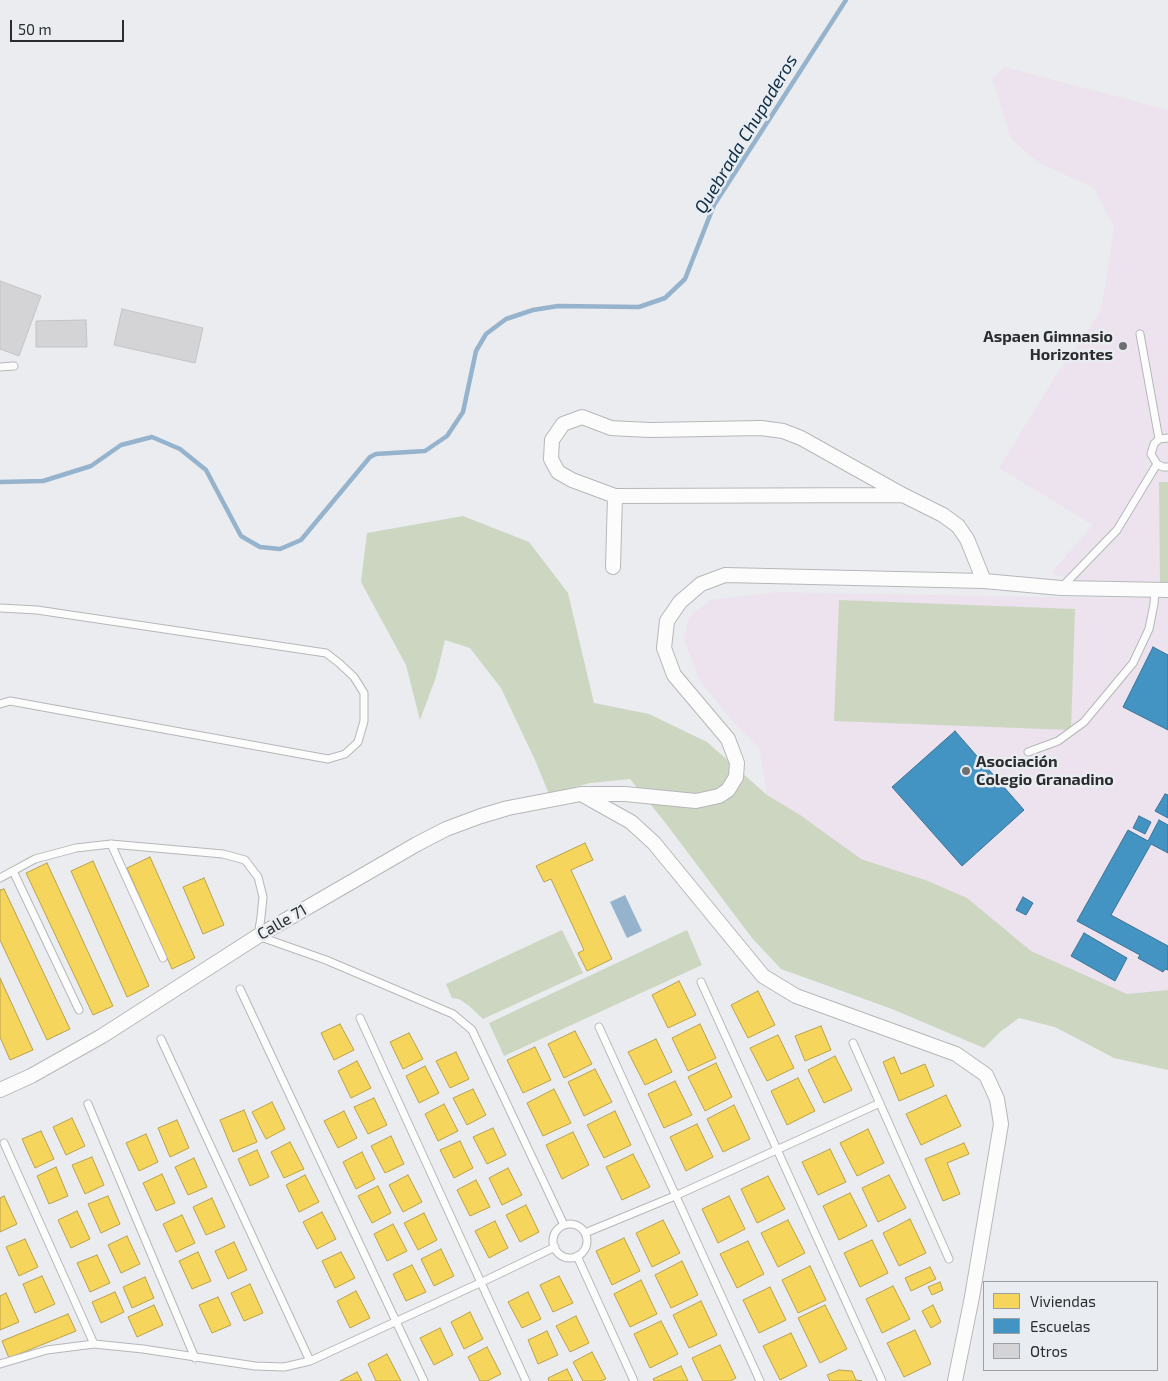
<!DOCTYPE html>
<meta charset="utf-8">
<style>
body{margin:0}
#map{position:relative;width:1168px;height:1381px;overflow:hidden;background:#eaecef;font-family:"Exo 2",sans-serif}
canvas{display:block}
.legend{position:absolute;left:983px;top:1281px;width:175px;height:90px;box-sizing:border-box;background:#e9ecf0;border:1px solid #9d9fa2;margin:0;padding:6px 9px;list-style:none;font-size:15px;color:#2b2c2e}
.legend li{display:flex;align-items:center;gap:10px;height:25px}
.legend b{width:25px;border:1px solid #9d9fa2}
.scale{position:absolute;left:10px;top:20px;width:114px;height:22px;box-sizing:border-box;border:2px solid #2b2c2e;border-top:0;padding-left:6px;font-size:15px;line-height:18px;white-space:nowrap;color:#2b2c2e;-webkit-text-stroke:4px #e9ecf0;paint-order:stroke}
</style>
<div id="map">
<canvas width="1168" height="1381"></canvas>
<ul class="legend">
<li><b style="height:14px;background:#f6d55c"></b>Viviendas</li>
<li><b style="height:14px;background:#4393c3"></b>Escuelas</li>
<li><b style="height:14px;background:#d4d4d6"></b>Otros</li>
</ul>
<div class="scale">50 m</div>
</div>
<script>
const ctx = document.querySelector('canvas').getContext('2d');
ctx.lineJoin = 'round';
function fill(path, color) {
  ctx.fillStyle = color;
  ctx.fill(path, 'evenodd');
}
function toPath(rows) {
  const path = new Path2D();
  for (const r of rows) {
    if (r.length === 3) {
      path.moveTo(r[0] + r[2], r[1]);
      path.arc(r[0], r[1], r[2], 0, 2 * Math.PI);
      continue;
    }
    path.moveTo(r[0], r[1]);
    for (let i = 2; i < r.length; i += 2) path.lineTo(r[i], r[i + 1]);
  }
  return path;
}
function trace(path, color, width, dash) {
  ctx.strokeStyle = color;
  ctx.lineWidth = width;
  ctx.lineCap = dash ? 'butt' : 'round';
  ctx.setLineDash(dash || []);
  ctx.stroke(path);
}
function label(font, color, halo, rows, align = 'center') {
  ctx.font = font + ' "Exo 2",sans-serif';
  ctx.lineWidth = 5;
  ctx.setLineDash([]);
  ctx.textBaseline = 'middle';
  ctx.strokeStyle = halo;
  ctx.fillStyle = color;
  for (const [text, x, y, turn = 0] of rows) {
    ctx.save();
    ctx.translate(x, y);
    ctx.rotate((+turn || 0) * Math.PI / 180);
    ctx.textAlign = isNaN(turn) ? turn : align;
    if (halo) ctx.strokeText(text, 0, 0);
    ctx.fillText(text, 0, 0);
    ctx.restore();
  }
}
fill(toPath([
 [1005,67,1168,110,1168,585,1084,584,1051,573,1093,525,999,468,1053,380,1101,311,1114,228,1094,188,1039,163,1011,139,992,78],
 [777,592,1038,597,1168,598,1168,990,1127,994,1053,978,904,891,767,795,759,748,733,722,700,681,684,640,689,617,710,600]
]), '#ece3ee');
fill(toPath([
 [1159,482,1168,482,1168,582,1160,582],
 [463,516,529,542,568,593,594,703,649,714,707,742,767,795,800,815,861,859,928,881,967,898,1031,951,1127,994,1168,990,1168,1070,1114,1058,1055,1027,1019,1018,1000,1032,984,1048,892,1009,781,969,752,938,664,821,630,779,590,783,549,794,535,760,501,688,470,648,445,640,436,677,420,720,406,665,361,582,367,533],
 [839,600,1075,609,1071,730,834,721],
 [562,930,583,973,483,1019,468,1005,459,999,452,998,446,984],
 [687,930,702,965,504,1056,489,1023]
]), '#cdd6c1');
fill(toPath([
 [625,895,642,931,627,938,610,902]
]), '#96b3cd');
const homes = toPath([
 [585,843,593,860,571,870,612,959,587,971,578,953,584,950,551,879,544,882,536,866,585,843],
 [150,857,195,958,172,969,127,868,150,857],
 [93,861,149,986,127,997,71,871,93,861],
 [47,863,113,1006,93,1015,26,873,47,863],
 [204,878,224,925,203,934,183,887,204,878],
 [4,889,70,1029,47,1040,0,940,0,890,4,889],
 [0,978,33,1050,10,1060,0,1037,0,978],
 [679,981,696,1015,668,1028,652,995,679,981],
 [758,991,775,1025,748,1038,731,1005,758,991],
 [340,1024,354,1050,334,1060,321,1033,340,1024],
 [700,1024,716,1058,688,1071,672,1038,700,1024],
 [821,1026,831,1050,805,1061,795,1036,821,1026],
 [575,1031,592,1064,564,1078,548,1044,575,1031],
 [409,1033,423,1059,403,1069,390,1042,409,1033],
 [778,1035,794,1068,767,1081,750,1048,778,1035],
 [656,1039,672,1072,645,1085,628,1052,656,1039],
 [535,1047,551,1080,523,1093,507,1060,535,1047],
 [456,1052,469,1079,450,1088,436,1061,456,1052],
 [835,1056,852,1090,824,1103,808,1070,835,1056],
 [894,1057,901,1074,925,1064,934,1086,899,1101,883,1062,894,1057],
 [357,1061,371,1088,351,1098,338,1071,357,1061],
 [716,1063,732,1097,705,1111,688,1077,716,1063],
 [425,1066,439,1093,419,1103,406,1076,425,1066],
 [595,1069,612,1102,584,1116,568,1082,595,1069],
 [798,1078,815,1111,787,1125,771,1091,798,1078],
 [675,1081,692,1115,664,1128,648,1094,675,1081],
 [473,1089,486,1115,467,1125,453,1098,473,1089],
 [554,1089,571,1123,543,1136,527,1103,554,1089],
 [946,1095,961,1126,921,1145,906,1114,946,1095],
 [374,1098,387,1125,368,1134,354,1107,374,1098],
 [272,1102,285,1129,266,1139,252,1112,272,1102],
 [444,1104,458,1131,438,1141,425,1114,444,1104],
 [734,1105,750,1139,723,1152,707,1119,734,1105],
 [244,1110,257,1142,233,1152,220,1120,244,1110],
 [344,1111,357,1138,338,1148,324,1121,344,1111],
 [615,1111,631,1145,604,1158,587,1125,615,1111],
 [72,1118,85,1146,66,1155,53,1127,72,1118],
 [177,1120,189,1148,170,1157,158,1128,177,1120],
 [697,1124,713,1157,686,1171,670,1137,697,1124],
 [493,1128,506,1155,487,1164,473,1137,493,1128],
 [868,1129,884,1163,857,1176,840,1143,868,1129],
 [41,1131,54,1159,35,1168,22,1139,41,1131],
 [573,1132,589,1165,562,1179,546,1145,573,1132],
 [146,1134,158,1162,139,1171,126,1143,146,1134],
 [391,1136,404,1164,385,1173,371,1146,391,1136],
 [460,1141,473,1168,454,1178,440,1150,460,1141],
 [290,1142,304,1169,284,1178,271,1152,290,1142],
 [964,1143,969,1154,947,1163,960,1194,943,1201,925,1159,964,1143],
 [830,1149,846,1182,818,1195,802,1162,830,1149],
 [257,1150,269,1177,250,1186,238,1159,257,1150],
 [362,1152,375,1179,356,1189,343,1162,362,1152],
 [633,1154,650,1187,622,1200,606,1167,633,1154],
 [92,1157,104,1185,85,1194,72,1165,92,1157],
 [194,1158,207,1187,188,1195,175,1167,194,1158],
 [56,1167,68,1196,49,1204,37,1176,56,1167],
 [508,1168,522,1195,502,1205,489,1178,508,1168],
 [162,1174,175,1203,156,1211,143,1183,162,1174],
 [305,1175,319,1202,299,1212,286,1185,305,1175],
 [408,1175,422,1202,403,1212,389,1185,408,1175],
 [889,1175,906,1208,878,1222,862,1188,889,1175],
 [768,1176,785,1209,757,1223,741,1189,768,1176],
 [476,1180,490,1207,470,1216,457,1190,476,1180],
 [378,1186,391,1213,372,1223,358,1196,378,1186],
 [850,1193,867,1226,839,1240,823,1206,850,1193],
 [4,1196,17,1224,0,1232,0,1198,4,1196],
 [108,1196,120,1224,101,1233,88,1204,108,1196],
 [729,1196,745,1229,718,1243,702,1209,729,1196],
 [212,1198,225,1227,206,1235,193,1207,212,1198],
 [526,1205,539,1232,520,1242,506,1215,526,1205],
 [77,1211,90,1239,71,1248,58,1220,77,1211],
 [322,1212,336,1239,317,1249,303,1222,322,1212],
 [424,1213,437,1240,418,1250,404,1223,424,1213],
 [182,1215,195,1243,176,1252,163,1224,182,1215],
 [910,1219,926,1253,899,1266,883,1233,910,1219],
 [663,1220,680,1253,652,1267,636,1233,663,1220],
 [788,1220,805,1253,778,1267,761,1233,788,1220],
 [495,1221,508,1248,489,1258,475,1231,495,1221],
 [393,1224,407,1251,387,1261,374,1234,393,1224],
 [127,1236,140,1264,121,1273,108,1245,127,1236],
 [624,1238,640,1271,612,1285,596,1251,624,1238],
 [25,1239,38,1267,19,1276,6,1247,25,1239],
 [872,1240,888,1273,860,1287,844,1253,872,1240],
 [748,1241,764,1274,737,1288,720,1254,748,1241],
 [234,1242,247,1270,228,1279,215,1251,234,1242],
 [441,1249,454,1276,434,1286,421,1259,441,1249],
 [198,1252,211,1281,192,1289,179,1261,198,1252],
 [341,1252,355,1278,335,1288,322,1261,341,1252],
 [97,1255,110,1283,90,1292,77,1263,97,1255],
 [682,1261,698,1295,671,1308,655,1275,682,1261],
 [412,1265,426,1292,406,1301,393,1274,412,1265],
 [810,1266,826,1300,798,1313,782,1280,810,1266],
 [930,1267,936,1279,911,1291,905,1278,930,1267],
 [42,1276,55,1304,35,1313,23,1284,42,1276],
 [559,1276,573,1303,553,1312,540,1285,559,1276],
 [145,1277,154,1298,132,1308,123,1287,145,1277],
 [641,1280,657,1314,630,1327,614,1294,641,1280],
 [940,1282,943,1290,932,1295,928,1287,940,1282],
 [250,1284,263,1313,244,1321,231,1293,250,1284],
 [893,1286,910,1319,882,1333,866,1299,893,1286],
 [770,1287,786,1320,759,1333,743,1300,770,1287],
 [356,1291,370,1318,350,1328,337,1301,356,1291],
 [115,1292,124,1312,101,1323,92,1302,115,1292],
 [528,1292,541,1319,522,1328,508,1302,528,1292],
 [6,1293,19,1322,0,1330,0,1296,6,1293],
 [218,1297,231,1325,212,1333,199,1305,218,1297],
 [701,1301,717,1335,689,1348,673,1315,701,1301],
 [154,1305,163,1325,137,1337,128,1317,154,1305],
 [825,1305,847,1349,820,1363,798,1318,825,1305],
 [933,1305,941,1322,931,1328,922,1311,933,1305],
 [470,1312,483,1339,464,1349,451,1322,470,1312],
 [68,1314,76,1331,9,1358,2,1341,68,1314],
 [576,1316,589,1343,570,1352,556,1326,576,1316],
 [661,1321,678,1354,650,1368,634,1334,661,1321],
 [440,1328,453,1355,434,1365,420,1338,440,1328],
 [915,1330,931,1364,904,1377,887,1343,915,1330],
 [547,1331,558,1355,538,1364,528,1340,547,1331],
 [791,1333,807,1366,780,1380,763,1346,791,1333],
 [720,1345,736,1378,730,1381,703,1381,692,1358,720,1345],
 [487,1347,501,1374,487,1381,480,1381,468,1357,487,1347],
 [592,1352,606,1379,601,1381,583,1381,573,1362,592,1352],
 [387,1354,401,1381,376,1381,368,1364,387,1354],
 [681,1366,688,1381,654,1381,653,1379,681,1366],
 [567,1369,573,1381,549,1381,548,1378,567,1369],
 [839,1370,852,1371,856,1380,862,1381,830,1381,827,1375,839,1370],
 [357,1372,362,1381,340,1381,357,1372]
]);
fill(homes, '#f6d55c');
trace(homes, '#b9a24e', 1);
const schools = toPath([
 [1153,647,1168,655,1168,730,1123,707,1153,647],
 [955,731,1024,810,962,866,892,787,955,731],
 [1165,794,1168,795,1168,818,1155,811,1165,794],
 [1139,816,1151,822,1145,834,1133,828,1139,816],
 [1159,820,1168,825,1168,853,1151,844,1111,915,1168,946,1168,970,1165,969,1163,972,1138,958,1140,955,1077,921,1128,830,1148,841,1159,820],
 [1023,897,1033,903,1026,915,1016,910,1023,897],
 [1084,933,1127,958,1115,981,1071,956,1084,933]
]);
fill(schools, '#4393c3');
trace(schools, '#3c7496', 1);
trace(toPath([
 [0,482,43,481,91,466,121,445,152,437,180,449,206,470,241,536,260,547,280,549,301,540,370,457,376,454,425,451,447,436,463,412,476,351,486,334,506,319,533,310,558,306,639,307,665,298,685,279,714,205,846,0]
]), '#96b3cd', 4.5);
const building = toPath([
 [0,281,41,296,19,356,0,349,0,281],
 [122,309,203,328,195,363,114,345,122,309],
 [86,320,87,347,36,347,36,321,86,320]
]);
fill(building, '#d4d4d6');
trace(building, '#c4c3c5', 1);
const lane = toPath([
 [1140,334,1159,439],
 [0,367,14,366],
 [1168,438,1159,439,1154,444,1151,454,1157,464,1163,467,1168,467],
 [1061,588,1117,530,1157,464],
 [0,608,37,610,326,653,339,663,354,677,364,693,364,721,358,742,345,754,328,759,10,701,0,704],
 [1028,752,1058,741,1084,722,1133,663,1149,629,1154,604,1155,590],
 [111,844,163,958],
 [13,871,79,1010],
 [0,878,35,859,76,848,111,844,223,854,245,860,258,877,263,897,261,917,258,936,326,960,453,1014,472,1030,564,1225],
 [701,982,882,1381],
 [240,989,424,1381],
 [360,1018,526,1381],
 [599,1027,760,1381],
 [161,1039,310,1361],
 [853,1043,949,1259],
 [88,1104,195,1358],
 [4,1143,94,1344],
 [570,1241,17],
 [585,1233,675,1196,880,1103],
 [577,1256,634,1381],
 [0,1364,47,1350,94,1344,143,1349,255,1366,284,1367,310,1361,482,1282,555,1247]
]);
const street = toPath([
 [903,495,615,496,572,480,558,472,551,459,552,440,563,424,582,417,611,428,629,429,651,430,761,428,783,431,801,438,903,495,943,515,958,526,967,539,984,581],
 [613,567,615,496],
 [581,794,631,822,654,843,763,976,796,996,956,1054,986,1075,997,1099,1001,1124,972,1297,955,1381],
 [0,1090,31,1076,102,1036,258,936,417,844,446,829,481,816,508,808,581,794,625,794,696,801,719,796,728,790,736,777,737,763,728,739,674,675,664,648,667,621,680,602,701,584,725,575,984,581,1061,588,1168,590]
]);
trace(lane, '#b6b7b9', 9);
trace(street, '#b6b7b9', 16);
trace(lane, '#fcfcfd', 7);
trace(street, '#fcfcfd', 14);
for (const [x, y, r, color] of [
 [1123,346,5,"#6e6f72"],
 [966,771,5,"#6e6f72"]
]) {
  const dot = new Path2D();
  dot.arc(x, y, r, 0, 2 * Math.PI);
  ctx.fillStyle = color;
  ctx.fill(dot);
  trace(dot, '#e9ecf0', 2);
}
label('bold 16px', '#2b2c2e', '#e9ecf0', [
 ["Aspaen Gimnasio",1113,337],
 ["Horizontes",1113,355],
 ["Asociación",976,762,"left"],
 ["Colegio Granadino",976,780,"left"]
], 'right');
label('16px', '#2b2c2e', '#e9ecf0', [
 ["Calle 71",282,922,-30]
]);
label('italic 18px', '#0c2d46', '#e9ecf0', [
 ["Quebrada Chupaderos",746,134,-59]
]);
</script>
